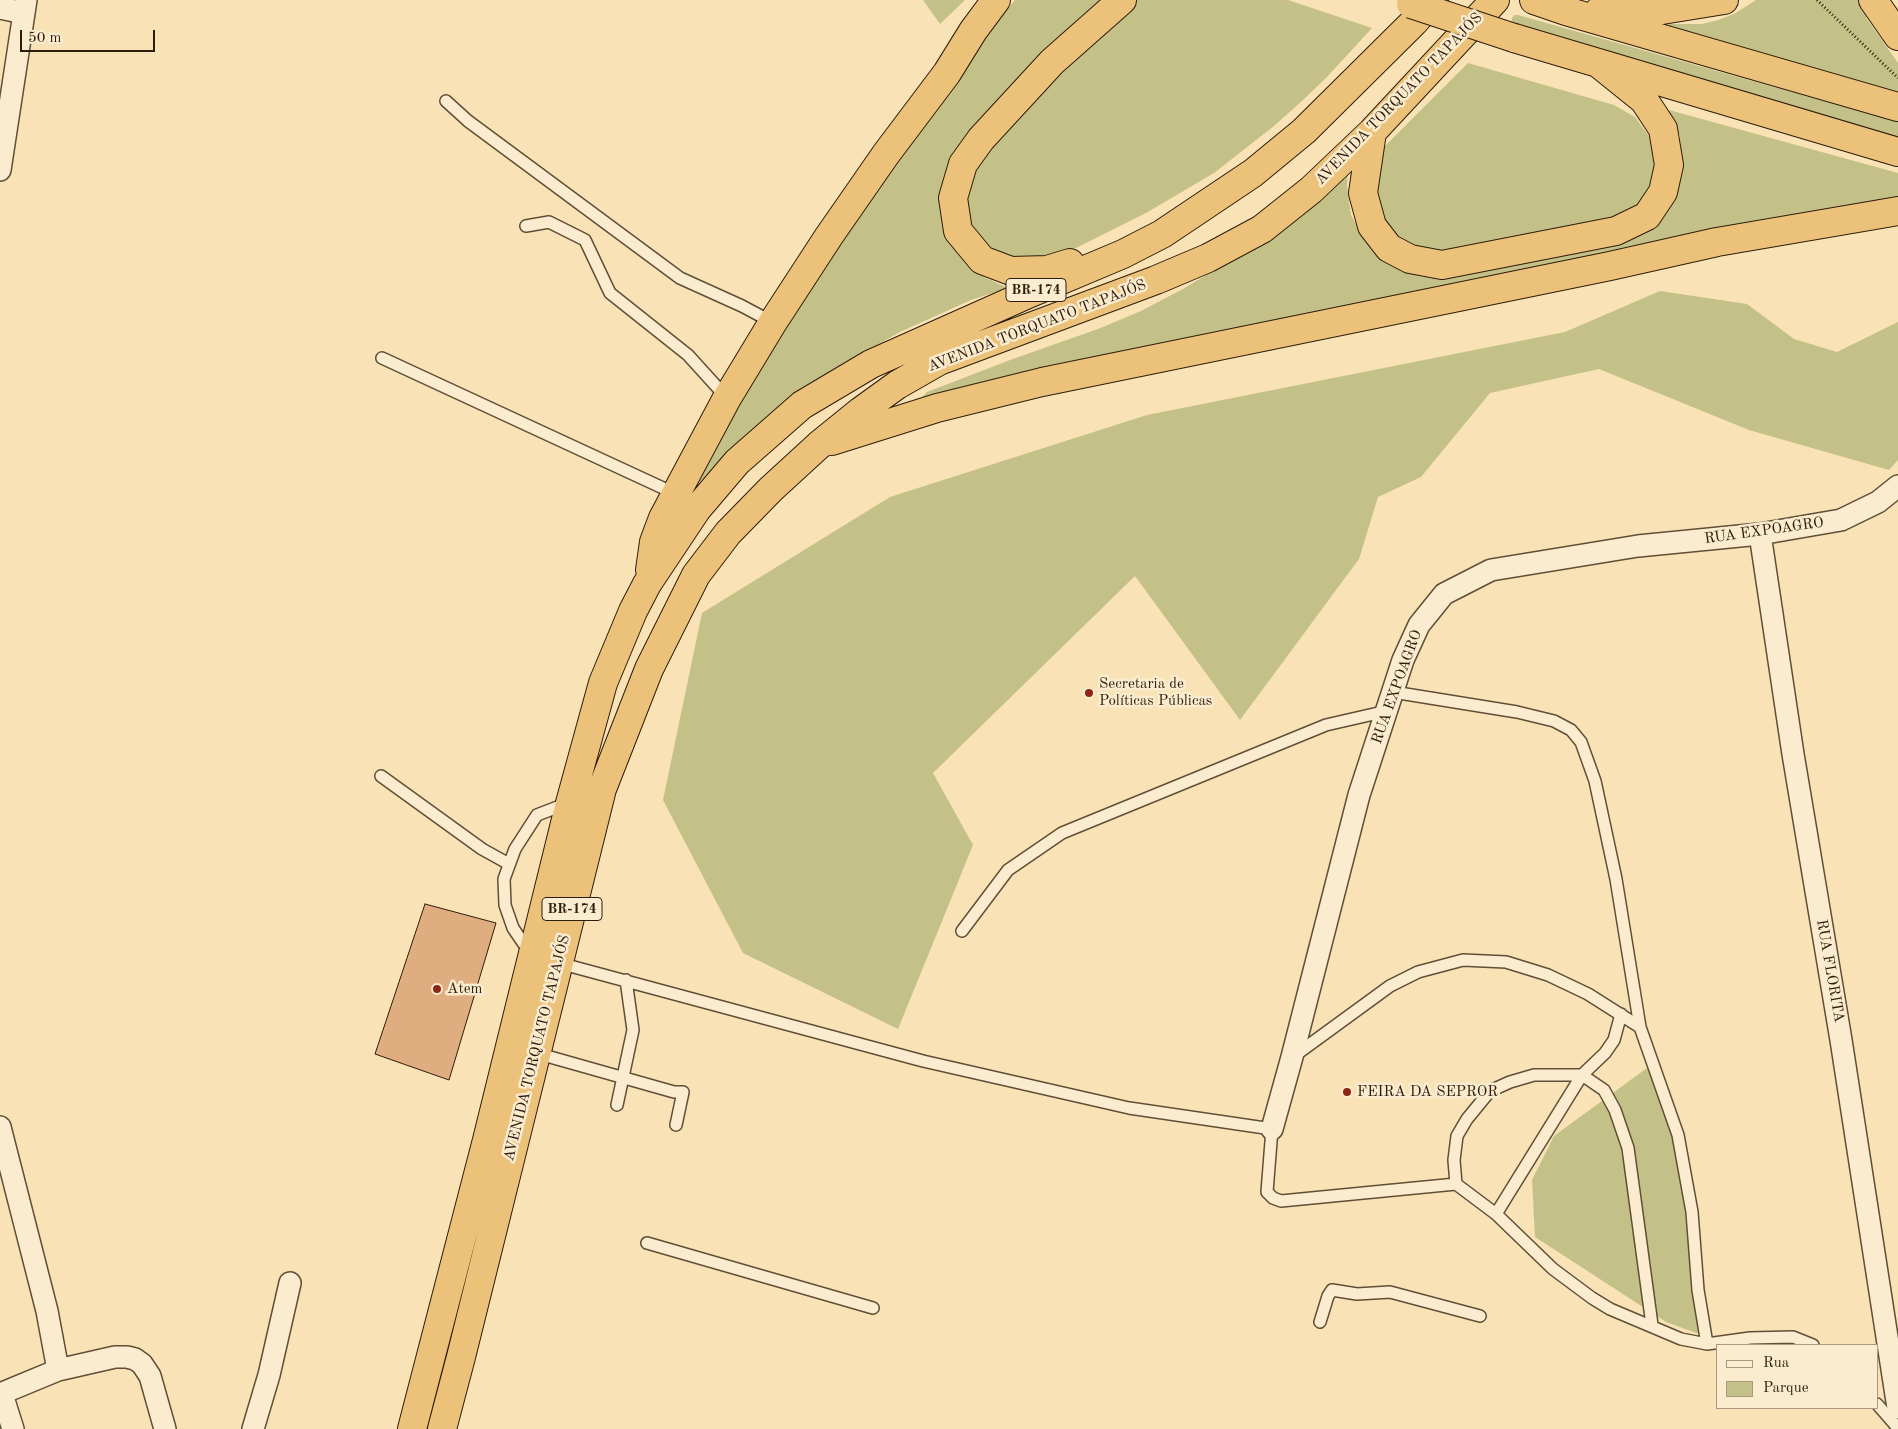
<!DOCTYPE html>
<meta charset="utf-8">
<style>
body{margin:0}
#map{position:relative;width:1898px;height:1429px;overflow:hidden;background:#f9e2b5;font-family:"Old Standard TT",serif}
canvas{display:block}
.legend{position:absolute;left:1716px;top:1344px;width:162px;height:65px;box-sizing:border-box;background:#fbeccf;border:1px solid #a99981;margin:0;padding:6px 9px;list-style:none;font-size:15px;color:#2d1d0b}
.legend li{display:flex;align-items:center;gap:10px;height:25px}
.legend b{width:25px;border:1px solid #a99981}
.scale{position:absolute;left:20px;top:30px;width:135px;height:22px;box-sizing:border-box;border:2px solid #2d1d0b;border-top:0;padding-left:6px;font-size:15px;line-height:18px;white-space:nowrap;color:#2d1d0b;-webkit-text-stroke:4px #fbeccf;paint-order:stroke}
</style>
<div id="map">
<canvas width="1898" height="1429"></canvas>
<ul class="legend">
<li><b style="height:6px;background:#fbeccf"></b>Rua</li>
<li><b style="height:14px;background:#c4c188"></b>Parque</li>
</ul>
<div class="scale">50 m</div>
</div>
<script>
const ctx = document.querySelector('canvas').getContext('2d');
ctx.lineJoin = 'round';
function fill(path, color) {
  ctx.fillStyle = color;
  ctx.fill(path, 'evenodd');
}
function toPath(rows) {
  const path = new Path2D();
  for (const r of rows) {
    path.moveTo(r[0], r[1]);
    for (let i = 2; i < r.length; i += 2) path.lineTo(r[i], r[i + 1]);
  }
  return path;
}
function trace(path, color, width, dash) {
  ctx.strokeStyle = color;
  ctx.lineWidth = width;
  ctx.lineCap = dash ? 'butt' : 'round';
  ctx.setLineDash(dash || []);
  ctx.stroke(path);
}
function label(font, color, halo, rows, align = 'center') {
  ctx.font = font + ' "Old Standard TT",serif';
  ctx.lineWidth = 5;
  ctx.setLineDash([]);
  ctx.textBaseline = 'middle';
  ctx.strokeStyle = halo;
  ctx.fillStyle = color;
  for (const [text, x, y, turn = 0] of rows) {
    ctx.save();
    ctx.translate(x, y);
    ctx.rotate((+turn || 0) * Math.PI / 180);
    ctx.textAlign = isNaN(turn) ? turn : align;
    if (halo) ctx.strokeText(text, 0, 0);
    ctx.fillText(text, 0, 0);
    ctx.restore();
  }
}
fill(toPath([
 [923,0,965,0,940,24],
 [1015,0,1103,0,952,158,946,171,941,198,949,238,955,250,973,270,984,277,1008,288,971,300,900,332,833,370,796,396,727,455,695,487,757,364,878,187,1003,14],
 [1136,0,1288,0,1372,28,1327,77,1303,100,1274,126,1214,173,1146,213,1058,257,1004,259,977,240,962,209,979,156],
 [1756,0,1859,0,1867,19,1898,63,1898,94,1667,31,1669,24,1702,24,1718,20,1734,14],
 [1514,15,1518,15,1898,122,1898,139,1511,24,1512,18],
 [1468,63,1614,105,1635,117,1649,136,1655,158,1652,181,1641,201,1624,216,1447,253,1422,251,1390,233,1372,199,1382,149],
 [1669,110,1898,173,1898,198,914,405,927,392,1010,360,1098,329,1141,311,1183,289,1252,247,1348,171,1347,186,1351,215,1365,241,1386,261,1618,240,1681,164,1680,136],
 [1660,291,1747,304,1794,339,1837,352,1898,322,1898,460,1889,470,1749,430,1599,369,1490,393,1421,477,1378,497,1359,559,1240,720,1135,576,933,773,973,845,898,1029,743,953,663,800,702,613,890,497,1147,415,1565,332],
 [1647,1068,1672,1114,1707,1337,1666,1322,1535,1237,1532,1180,1554,1136]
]), '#c4c188');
const building = toPath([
 [425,904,496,923,449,1080,375,1054,425,904]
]);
fill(building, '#e0ad81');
trace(building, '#2d1d0b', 1);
const service = toPath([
 [446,101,468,121,680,278,742,306,772,322],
 [526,226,549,222,585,240,610,293,688,355,727,398],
 [382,358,676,494],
 [1393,692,1517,712,1554,721,1571,730,1581,742,1595,781,1616,879,1640,1027,1678,1135,1692,1212,1698,1290,1707,1344],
 [381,776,482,849,509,864],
 [962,931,1008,870,1062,833,1326,725,1387,711],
 [530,953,513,928,505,905,504,879,515,849,537,815,568,803],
 [559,963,923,1061,1129,1108,1272,1129,1267,1192,1273,1198,1281,1201,1456,1184,1454,1160,1457,1136,1467,1119,1490,1091,1510,1082,1534,1075,1582,1075,1605,1053,1614,1040,1621,1014],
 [536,1053,674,1092,683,1092,676,1125],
 [1294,1056,1390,986,1418,972,1463,960,1506,962,1548,975,1588,994,1640,1027],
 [617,1105,633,1030,626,980],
 [1456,1184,1496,1214,1553,1269,1592,1298,1610,1309,1681,1339,1707,1344,1750,1338,1793,1337,1813,1345],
 [1496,1214,1582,1075,1604,1090,1615,1110,1628,1148,1652,1325],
 [647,1243,873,1308],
 [1320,1322,1328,1296,1332,1290,1357,1294,1390,1292,1480,1316],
 [1877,1404,1898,1428]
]);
const minor = toPath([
 [0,8,24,13],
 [0,170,26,0],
 [1760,534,1793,754,1841,1040,1898,1408],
 [0,1127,47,1311,58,1370],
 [1272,1129,1292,1057,1359,795,1403,660,1419,625,1444,594,1491,570,1638,546,1760,534,1841,520,1878,502,1898,486],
 [0,1394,58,1370,115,1357,127,1357,135,1359,142,1364,150,1376,165,1429],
 [2,1394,13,1429],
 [253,1429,269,1375,290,1283]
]);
const trunk = toPath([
 [1534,0,1566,11,1898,107],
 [1873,0,1898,36],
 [1599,11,1656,11,1724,0],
 [1514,38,1898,152],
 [1372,132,1363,193,1372,226,1389,248,1410,259,1442,265,1616,231,1647,216,1663,192,1669,165,1663,129,1644,100,1598,63],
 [1070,263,1047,270,1011,271,982,260,958,231,953,198,963,164,981,139,1052,62,1122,0],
 [832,441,937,408,1042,382,1610,266,1717,242,1898,211],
 [650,570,654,542,663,518,727,398,773,322,829,236,886,154,947,73,973,31,996,0],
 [412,1429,487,1140,570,803,603,683,633,611,647,584,697,509,737,462,802,405,871,364,1028,294,1123,254,1162,234,1253,173,1304,131,1414,22,1434,0],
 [442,1429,461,1357,602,789,649,669,696,575,728,533,771,489,819,445,861,411,897,385,939,361,1156,280,1208,258,1262,229,1311,190,1372,132,1495,0]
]);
trace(service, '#604e36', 14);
trace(minor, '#604e36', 24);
trace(trunk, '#2d1d0b', 30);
trace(toPath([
 [1817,0,1898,78]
]), '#2d1d0b', 3, [1, 2.5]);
trace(service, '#fbeccf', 11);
trace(minor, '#fbeccf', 21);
trace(trunk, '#ecc17a', 28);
const trunkBridge = toPath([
 [1411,4,1514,38]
]);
trace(trunkBridge, '#2d1d0b', 30, []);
trace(trunkBridge, '#ecc17a', 28);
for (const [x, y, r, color] of [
 [1089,693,5,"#8f2418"],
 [437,989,5,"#8f2418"],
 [1347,1092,5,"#8f2418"]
]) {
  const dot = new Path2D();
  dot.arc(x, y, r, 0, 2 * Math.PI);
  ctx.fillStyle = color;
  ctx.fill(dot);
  trace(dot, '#fbeccf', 2);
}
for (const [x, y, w] of [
 [1036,290,60],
 [572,909,60]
]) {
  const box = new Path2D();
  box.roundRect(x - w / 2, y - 11.5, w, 23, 4);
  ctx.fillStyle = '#fbeccf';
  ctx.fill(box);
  trace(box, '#2d1d0b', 1);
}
label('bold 14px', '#2d1d0b', null, [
 ["BR-174",1036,290],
 ["BR-174",572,909]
]);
label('15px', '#2d1d0b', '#fbeccf', [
 ["AVENIDA TORQUATO TAPAJÓS",1399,99,-46],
 ["AVENIDA TORQUATO TAPAJÓS",1037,326,-21],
 ["RUA EXPOAGRO",1764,531,-8],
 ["RUA EXPOAGRO",1397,687,-70],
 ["RUA FLORITA",1830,971,80],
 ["AVENIDA TORQUATO TAPAJÓS",537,1048,-76]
]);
label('15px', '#2d1d0b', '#fbeccf', [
 ["Secretaria de",1099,684],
 ["Políticas Públicas",1099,701],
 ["Atem",447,989],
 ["FEIRA DA SEPROR",1357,1092]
], 'left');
</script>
